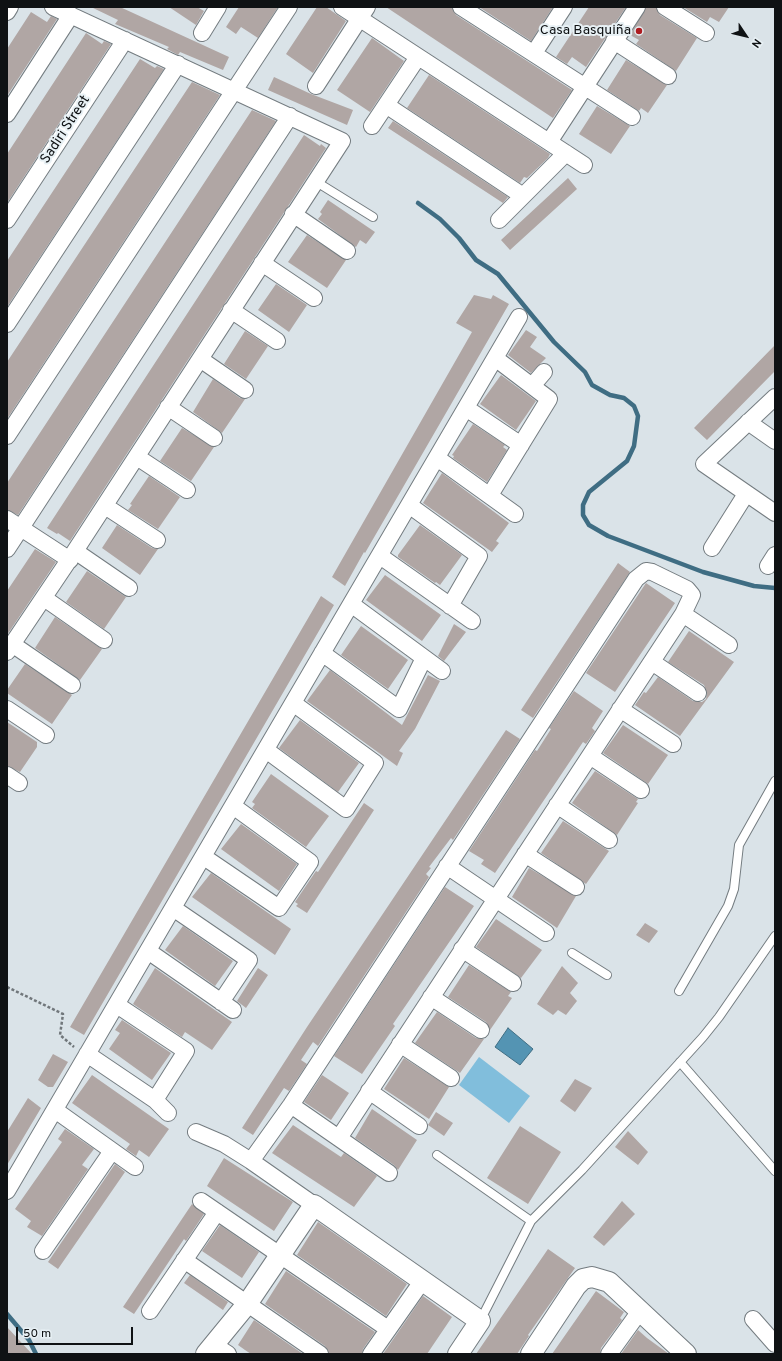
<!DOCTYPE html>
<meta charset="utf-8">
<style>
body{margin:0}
#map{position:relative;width:782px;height:1361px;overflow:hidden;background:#dae3e8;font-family:Overpass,sans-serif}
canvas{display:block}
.frame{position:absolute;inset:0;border:8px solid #0f1214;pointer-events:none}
.north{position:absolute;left:726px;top:16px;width:40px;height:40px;-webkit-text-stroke:3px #e8f1f5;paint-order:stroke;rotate:125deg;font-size:11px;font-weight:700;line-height:16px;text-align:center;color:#0f1214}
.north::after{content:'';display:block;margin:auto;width:14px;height:18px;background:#0f1214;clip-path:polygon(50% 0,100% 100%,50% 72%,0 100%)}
.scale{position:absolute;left:16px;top:1327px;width:117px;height:18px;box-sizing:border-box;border:2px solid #0f1214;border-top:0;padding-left:5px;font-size:12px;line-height:14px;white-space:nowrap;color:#0f1214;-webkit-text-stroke:3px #e8f1f5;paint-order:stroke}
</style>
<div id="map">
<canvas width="782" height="1361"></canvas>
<div class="frame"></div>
<div class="north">N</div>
<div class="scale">50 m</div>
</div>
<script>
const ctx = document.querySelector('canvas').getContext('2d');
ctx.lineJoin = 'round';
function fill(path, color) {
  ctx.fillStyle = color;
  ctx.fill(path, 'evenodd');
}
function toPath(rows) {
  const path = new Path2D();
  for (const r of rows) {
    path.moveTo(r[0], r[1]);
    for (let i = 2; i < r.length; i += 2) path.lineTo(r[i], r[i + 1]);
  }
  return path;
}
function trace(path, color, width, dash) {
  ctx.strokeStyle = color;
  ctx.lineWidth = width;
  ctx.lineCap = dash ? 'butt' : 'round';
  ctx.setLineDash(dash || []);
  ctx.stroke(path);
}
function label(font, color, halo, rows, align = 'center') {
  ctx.font = font + ' Overpass,sans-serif';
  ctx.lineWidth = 4;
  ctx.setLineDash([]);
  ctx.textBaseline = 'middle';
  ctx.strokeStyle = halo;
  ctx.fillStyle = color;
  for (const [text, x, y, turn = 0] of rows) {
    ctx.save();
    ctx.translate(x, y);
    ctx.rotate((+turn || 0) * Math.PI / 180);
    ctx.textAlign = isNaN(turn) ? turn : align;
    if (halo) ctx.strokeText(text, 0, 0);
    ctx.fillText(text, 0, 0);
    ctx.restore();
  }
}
fill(toPath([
 [479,1057,530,1096,509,1123,459,1085]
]), '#81bedc');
const water = toPath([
 [508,1028,533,1049,520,1065,495,1047,508,1028]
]);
fill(water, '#5494b3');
trace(water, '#3f6d83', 1);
trace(toPath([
 [418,203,440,219,459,238,476,260,498,274,554,342,585,372,592,385,610,395,624,398,634,406,638,416,634,446,627,461,589,492,583,505,583,515,589,525,608,536,703,572,754,586,775,588],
 [7,1314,29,1340,36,1354]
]), '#3f6d83', 4.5);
fill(toPath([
 [91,7,120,7,229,57,223,70,180,52,178,55,167,49,169,47,115,24,118,20],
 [169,7,197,7,204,11,196,25],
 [239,7,278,7,258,38,241,27,236,34,226,27],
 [317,7,326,7,346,21,313,73,286,54],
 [386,7,452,7,456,15,572,90,553,118],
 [479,7,553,7,531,41],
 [589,7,626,7,586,67,572,57,567,64,556,57],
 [646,7,656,7,660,15,697,38,676,71,636,44,639,40,630,35],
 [683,7,729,7,719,22,710,17,707,22],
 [31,12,47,22,51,16,57,19,7,96,7,49],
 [86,33,102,44,104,41,111,44,7,203,7,154],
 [372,38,404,61,370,112,337,90],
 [140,59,155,68,157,66,164,69,7,307,7,261],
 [626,60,667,85,648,113,641,108,639,111,607,90],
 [429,75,550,154,548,158,527,178,524,177,520,183,407,108],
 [274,77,311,94,353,110,347,125,268,90],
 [192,82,220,95,7,419,7,362],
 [597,106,630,126,611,154,579,134],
 [252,110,276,121,18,515,7,510,7,483],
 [393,121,508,197,503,203,388,128],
 [304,135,320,146,321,144,326,148,70,541,58,533,57,534,47,528],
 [568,178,577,189,510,250,501,240],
 [328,200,375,232,366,244,360,240,356,247,318,219,322,214,320,212],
 [307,235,346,260,327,288,288,262],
 [276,284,307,305,289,332,258,310],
 [474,295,491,299,493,295,509,304,365,553,364,552,345,586,332,577,472,332,456,323],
 [526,330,537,337,530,347,546,358,531,373,508,355],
 [245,331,268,346,246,379,224,364],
 [775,345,775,371,707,440,694,428],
 [501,375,536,401,516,430,480,404],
 [213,379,240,398,245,399,222,433,193,412],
 [473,424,505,445,503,447,507,450,487,482,453,458,454,456,452,455],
 [182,428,214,447,191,481,160,461],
 [442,473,509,523,496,541,499,543,492,552,423,503],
 [149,476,180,497,158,529,128,510,132,505,130,504],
 [117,525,152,548,158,549,140,575,102,548],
 [420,525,462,555,440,585,436,582,435,583,398,557,398,555],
 [35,549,56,562,7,635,7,591],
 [618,563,630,572,533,718,521,710],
 [87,571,126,597,104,629,66,602],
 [385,575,441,615,422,641,366,600],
 [646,583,675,603,615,692,586,673],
 [321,596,334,605,84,1035,70,1027],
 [55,617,102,649,80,680,35,648],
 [454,624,466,632,444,661,438,656],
 [361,626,408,660,388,689,341,655],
 [689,631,734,662,680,736,635,705,644,692,646,693,658,677,693,701,702,702,706,699,707,693,704,685,668,662],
 [25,664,72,695,52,724,7,693,7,690],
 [330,670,402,725,428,675,440,681,415,729,399,751,403,753,397,766,307,701],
 [574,691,603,711,592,728,595,731,586,744,583,742,495,873,481,864,484,860,469,851,535,750,537,751,551,729,549,728],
 [300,720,359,763,338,792,279,748],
 [7,722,37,742,37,747,20,772,7,766],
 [623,725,668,755,648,784,603,753],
 [506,730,520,739,453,840,451,838,429,867,431,868,426,874,429,877,318,1046,313,1042,301,1060,307,1064,289,1091,284,1088,253,1135,242,1128,307,1027],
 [595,771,638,799,636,802,638,803,617,835,572,803],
 [271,774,329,816,306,847,252,808,255,804,252,802],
 [364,803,374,810,307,913,296,906,298,904,295,902,316,871,318,872],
 [563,821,609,851,586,884,541,853],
 [241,824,297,864,279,891,221,849],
 [529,868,576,896,557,928,512,897],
 [211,873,291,929,275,955,192,897],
 [445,887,474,906,393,1024,395,1026,362,1074,334,1056],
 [496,919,542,950,521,978,476,947],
 [645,923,658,931,649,943,636,935],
 [183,926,233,961,215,986,165,950],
 [469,965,511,992,508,996,512,998,490,1030,486,1022,448,997],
 [562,966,578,983,570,993,577,1001,566,1015,558,1010,553,1015,537,1004],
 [155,968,232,1022,212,1050,185,1032,182,1037,133,1004],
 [258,968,268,975,246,1008,237,1001],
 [437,1012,476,1038,484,1039,460,1073,415,1043],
 [122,1020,171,1053,152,1080,109,1049,120,1033,115,1030],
 [53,1054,68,1062,53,1087,48,1087,38,1080],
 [404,1058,449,1087,429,1119,384,1089],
 [92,1075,169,1129,149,1157,139,1150,136,1156,126,1149,130,1144,72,1103],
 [322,1075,349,1093,331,1120,304,1102],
 [575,1079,592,1088,575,1112,560,1101],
 [28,1098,41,1108,7,1165,7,1132],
 [372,1109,417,1140,398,1170,394,1165,355,1138],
 [436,1112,453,1123,444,1136,428,1125],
 [293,1125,341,1157,344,1153,377,1176,354,1207,272,1153],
 [520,1126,561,1152,528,1204,487,1178],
 [65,1129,94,1149,82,1165,88,1169,42,1236,27,1227,31,1221,15,1209,62,1142,58,1139],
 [628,1131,648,1152,638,1165,615,1147],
 [224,1158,293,1202,274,1231,207,1186],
 [115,1164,125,1172,58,1269,48,1262],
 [622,1201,635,1214,604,1246,593,1237],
 [192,1204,204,1214,186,1241,184,1239,134,1314,123,1307],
 [318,1222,407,1284,386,1316,297,1255],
 [220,1225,259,1252,242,1278,202,1251],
 [548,1249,575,1268,528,1335,529,1336,517,1354,476,1354],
 [286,1271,375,1332,363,1349,362,1354,329,1354,325,1346,265,1304],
 [190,1275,228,1302,223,1310,184,1283],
 [596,1291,624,1312,620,1318,622,1320,601,1348,600,1354,552,1354],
 [423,1296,452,1317,427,1354,383,1354],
 [254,1320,303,1354,251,1354,245,1350,238,1345],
 [7,1327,32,1354,7,1354],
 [638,1330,647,1338,669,1354,621,1354]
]), '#b0a6a4');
const service = toPath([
 [315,181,373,217],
 [572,953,607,975],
 [679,991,728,906,734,889,739,845,775,781],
 [680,1062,775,1171],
 [437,1155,531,1221],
 [480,1321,531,1221,582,1170,703,1037,719,1017,775,936]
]);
const minor = toPath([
 [342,7,584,165],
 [461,7,632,117],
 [665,7,706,33],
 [7,12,10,7],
 [202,33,218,7],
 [614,41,668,76],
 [534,53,564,7],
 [316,86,367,7],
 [386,105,523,196],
 [7,114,71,15],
 [372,126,418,57],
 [549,142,637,7],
 [293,214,347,251],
 [7,220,125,40],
 [499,220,566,153],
 [262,263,314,298],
 [231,310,277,341],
 [7,324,178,64],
 [200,359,245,390],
 [532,386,544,372],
 [775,397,704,464,775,513],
 [168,407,214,438],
 [466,408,521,445],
 [748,422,775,441],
 [7,436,289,7],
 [137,457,187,490],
 [437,458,515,514],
 [490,495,549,399,495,358],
 [409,505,479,556,450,606],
 [105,506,157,540],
 [7,519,70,560],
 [712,548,746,494],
 [7,549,290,116],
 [75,551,129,588],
 [380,556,472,621],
 [768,566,775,555],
 [44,598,104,640],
 [351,604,442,671],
 [683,614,729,645],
 [12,644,72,685],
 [7,652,75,551,342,141,53,7],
 [322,653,399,709,424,658],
 [652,662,698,693],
 [7,709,46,735],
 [620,709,673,744],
 [266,750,346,809,375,763,293,703],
 [590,756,641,790],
 [7,775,19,783],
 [557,805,609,840],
 [525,854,576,887],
 [204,857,279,908,310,862,233,806],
 [447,866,546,933],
 [173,908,249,960,221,1002],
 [462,949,513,983],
 [148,951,233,1010],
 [431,997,481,1030],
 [117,1005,186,1051,155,1100],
 [400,1044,451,1078],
 [87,1054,155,1100,168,1113],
 [369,1091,419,1126],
 [291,1105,389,1173],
 [55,1110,135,1167],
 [196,1132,224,1144,251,1161,314,1205],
 [251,1161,291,1105,636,579,646,571,652,572,687,589,692,595,683,614,339,1138],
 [7,1191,519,317],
 [201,1201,388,1329],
 [43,1251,112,1151],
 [184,1260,320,1354],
 [150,1311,217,1212],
 [753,1319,775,1344],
 [214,1345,228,1354],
 [371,1354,423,1280],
 [609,1354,640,1311]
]);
const tertiary = toPath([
 [206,1354,247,1304,314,1205,480,1321,458,1354],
 [531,1354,576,1286,583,1279,592,1277,609,1282,686,1354]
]);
trace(service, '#747c80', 10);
trace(minor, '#747c80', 18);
trace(tertiary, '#747c80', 22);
trace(toPath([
 [7,987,63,1014,60,1035,74,1047]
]), '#71777b', 2.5, [3, 2]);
trace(service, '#fff', 8);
trace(minor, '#fff', 16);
trace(tertiary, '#fff', 20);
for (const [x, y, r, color] of [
 [639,31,4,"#ae1c20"]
]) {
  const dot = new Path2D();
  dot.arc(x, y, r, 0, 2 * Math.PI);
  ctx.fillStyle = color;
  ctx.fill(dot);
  trace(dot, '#e8f1f5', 1.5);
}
label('14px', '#0f1214', '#e8f1f5', [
 ["Casa Basquiña",631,31]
], 'right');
label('14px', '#0f1214', '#e8f1f5', [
 ["Sadiri Street",66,130,-57]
]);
</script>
